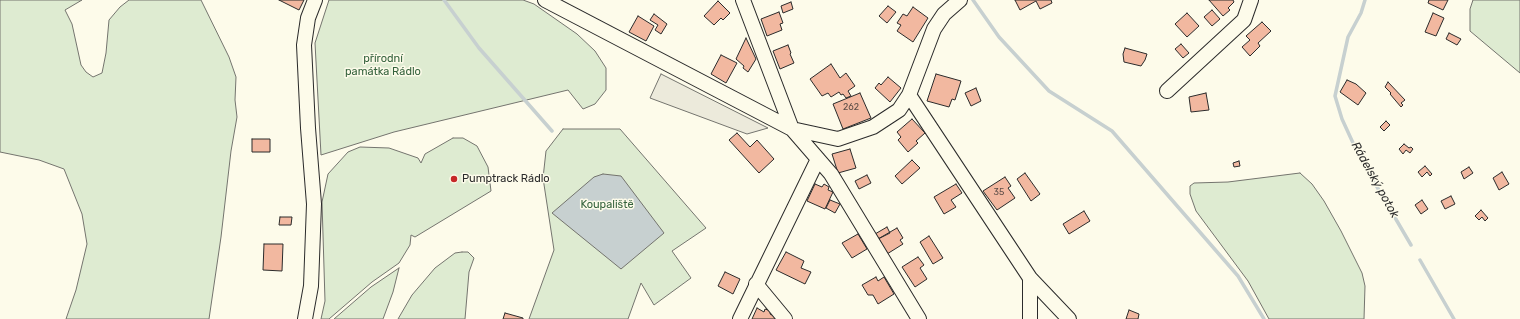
<!DOCTYPE html>
<meta charset="utf-8">
<style>
body{margin:0}
canvas{display:block;background:#fdfbea}
</style>
<canvas width="1520" height="319"></canvas>
<script>
const ctx = document.querySelector('canvas').getContext('2d');
ctx.lineJoin = 'round';
function fill(path, color) {
  ctx.fillStyle = color;
  ctx.fill(path, 'evenodd');
}
function toPath(rows) {
  const path = new Path2D();
  for (const r of rows) {
    path.moveTo(r[0], r[1]);
    for (let i = 2; i < r.length; i += 2) path.lineTo(r[i], r[i + 1]);
  }
  return path;
}
function trace(path, color, width, dash) {
  ctx.strokeStyle = color;
  ctx.lineWidth = width;
  ctx.lineCap = dash ? 'butt' : 'round';
  ctx.setLineDash(dash || []);
  ctx.stroke(path);
}
function label(font, color, halo, rows, align = 'center') {
  ctx.font = font + ' Rubik,sans-serif';
  ctx.lineWidth = 3;
  ctx.setLineDash([]);
  ctx.textBaseline = 'middle';
  ctx.strokeStyle = halo;
  ctx.fillStyle = color;
  for (const [text, x, y, turn = 0] of rows) {
    ctx.save();
    ctx.translate(x, y);
    ctx.rotate((+turn || 0) * Math.PI / 180);
    ctx.textAlign = isNaN(turn) ? turn : align;
    if (halo) ctx.strokeText(text, 0, 0);
    ctx.fillText(text, 0, 0);
    ctx.restore();
  }
}
const green = toPath([
 [0,0,82,0,65,10,72,24,81,65,86,72,93,77,102,73,106,53,109,20,120,7,129,0,201,0,229,57,236,77,235,100,237,117,231,151,221,237,209,319,66,319,76,290,87,244,82,214,64,169,39,160,0,152,0,0],
 [329,0,523,0,534,4,577,34,595,51,606,68,606,90,595,104,583,109,568,90,394,132,321,155,315,43,329,0],
 [1473,0,1520,0,1520,73,1470,31,1470,9,1473,0],
 [563,129,620,129,706,228,672,251,691,278,654,305,641,283,628,319,529,319,554,250,543,178,546,151,563,129],
 [453,138,463,138,477,146,488,167,491,191,415,237,411,235,410,245,399,263,372,282,329,319,321,319,325,301,322,202,328,174,348,152,360,147,389,148,418,158,421,163,425,154,453,138],
 [1300,173,1312,184,1324,201,1341,231,1362,273,1365,286,1364,319,1269,319,1248,281,1196,211,1190,194,1190,186,1194,183,1228,182,1300,173],
 [462,252,468,252,474,258,469,272,465,319,398,319,412,295,435,268,455,253,462,252],
 [399,268,393,292,383,319,334,319,371,287,399,268]
]);
fill(green, '#deebd1');
trace(green, '#74746e', 1);
const parking = toPath([
 [661,74,768,128,747,134,650,98,661,74]
]);
fill(parking, '#eceadb');
trace(parking, '#74746e', 1);
const water = toPath([
 [603,174,621,176,664,233,621,269,552,213,594,177,603,174]
]);
fill(water, '#c7d0d0');
trace(water, '#74746e', 1);
trace(toPath([
 [444,0,479,48,552,131],
 [973,0,999,37,1049,91,1112,131,1238,276,1264,319],
 [1365,0,1361,13,1348,37,1335,96,1342,119,1359,156,1411,245],
 [1420,260,1454,319]
]), '#c7d0d0', 3.5);
const building = toPath([
 [279,0,304,0,299,10,279,0],
 [1015,0,1051,0,1052,3,1040,9,1036,1,1020,10,1015,0],
 [1209,0,1233,0,1234,2,1228,8,1230,10,1223,16,1209,0],
 [1429,0,1448,0,1443,10,1428,3,1429,0],
 [718,1,730,13,723,20,721,18,714,25,704,16,718,1],
 [791,2,793,9,783,13,781,6,791,2],
 [888,6,896,12,887,23,879,16,888,6],
 [913,7,928,18,913,42,897,31,901,25,897,23,903,14,907,16,913,7],
 [1212,10,1220,19,1212,26,1204,17,1212,10],
 [779,12,783,23,780,24,782,30,767,36,761,19,779,12],
 [1187,13,1199,26,1187,37,1175,24,1187,13],
 [1433,13,1444,18,1436,36,1425,32,1433,13],
 [654,14,667,24,661,34,655,30,658,25,650,20,654,14],
 [638,16,654,26,646,41,629,32,638,16],
 [1262,22,1271,31,1258,43,1260,46,1250,56,1242,47,1250,40,1246,36,1262,22],
 [1449,33,1461,39,1457,45,1446,39,1449,33],
 [746,38,756,59,748,72,743,68,744,66,736,59,746,38],
 [1181,44,1189,53,1183,58,1175,49,1181,44],
 [788,45,791,53,790,54,794,63,780,69,773,51,788,45],
 [1125,48,1147,54,1145,60,1141,66,1124,62,1123,54,1125,48],
 [721,55,737,63,726,83,711,74,721,55],
 [831,64,840,78,846,73,855,86,848,91,851,96,846,98,843,94,841,95,839,92,831,97,828,93,822,96,810,79,831,64],
 [936,74,961,81,955,100,952,99,949,107,927,101,936,74],
 [888,77,901,88,890,102,875,88,879,83,881,85,888,77],
 [1347,80,1356,84,1366,93,1358,105,1340,92,1347,80],
 [1388,82,1405,100,1401,103,1403,105,1401,107,1390,94,1391,93,1385,87,1388,82],
 [976,88,981,101,971,106,965,93,976,88],
 [860,93,871,118,843,129,833,104,860,93],
 [1206,93,1209,110,1191,112,1189,97,1206,93],
 [912,119,925,133,916,141,918,143,908,152,898,140,901,137,897,132,912,119],
 [1386,121,1390,125,1384,131,1380,127,1386,121],
 [737,133,750,147,757,140,774,159,759,173,729,140,737,133],
 [252,139,270,139,270,152,252,152,252,139],
 [1404,144,1409,148,1411,147,1413,149,1410,153,1406,150,1403,154,1399,149,1404,144],
 [850,149,856,168,838,173,832,154,850,149],
 [912,160,920,168,902,184,895,176,912,160],
 [1239,161,1240,166,1234,167,1233,163,1239,161],
 [1425,166,1432,174,1430,176,1427,172,1422,177,1418,172,1425,166],
 [1469,167,1473,173,1464,179,1461,172,1469,167],
 [1502,172,1509,184,1499,190,1493,178,1502,172],
 [1025,173,1040,194,1031,201,1017,179,1025,173],
 [867,175,871,183,859,189,855,181,867,175],
 [1005,177,1011,186,1008,188,1015,198,997,210,983,191,1005,177],
 [815,184,822,187,824,184,829,187,828,190,833,192,825,209,807,201,815,184],
 [956,184,962,193,951,200,956,207,944,214,934,197,956,184],
 [1451,196,1455,204,1445,209,1441,201,1451,196],
 [830,200,840,204,835,213,826,208,830,200],
 [1422,200,1428,209,1421,214,1415,205,1422,200],
 [1481,210,1488,218,1485,221,1482,217,1479,220,1475,216,1481,210],
 [1084,211,1090,221,1069,234,1063,224,1084,211],
 [280,217,292,217,291,225,279,225,280,217],
 [887,227,890,233,878,239,875,234,887,227],
 [897,228,903,238,900,240,903,244,887,254,878,239,897,228],
 [858,234,867,249,852,258,842,243,858,234],
 [929,236,943,258,933,264,920,242,929,236],
 [264,244,283,244,282,271,263,270,264,244],
 [786,252,804,261,801,268,811,272,805,284,776,270,786,252],
 [918,257,924,265,920,268,927,279,915,287,902,267,918,257],
 [725,272,740,279,733,294,718,286,725,272],
 [876,277,878,281,884,277,894,294,878,304,873,295,868,295,862,285,876,277],
 [757,308,764,312,765,309,771,311,770,314,776,317,775,319,752,319,757,308],
 [1129,310,1139,314,1138,319,1126,319,1129,310],
 [505,313,523,318,523,319,503,319,505,313]
]);
fill(building, '#f2b8a0');
trace(building, '#2b2b2b', 1);
const minor = toPath([
 [545,0,792,129,838,139,873,127,899,110,909,95,934,29,944,14,960,0],
 [743,0,792,129,831,174,919,319],
 [1167,91,1244,20,1251,0],
 [909,95,1030,278,1069,319],
 [756,284,785,319],
 [305,319,311,286,314,204,308,128,304,45,308,18,315,0],
 [740,319,818,159],
 [1030,319,1030,278]
]);
trace(minor, '#2b2b2b', 16);
trace(minor, '#fdfbea', 14);
for (const [x, y, r, color] of [
 [454,179,4,"#c62828"]
]) {
  const dot = new Path2D();
  dot.arc(x, y, r, 0, 2 * Math.PI);
  ctx.fillStyle = color;
  ctx.fill(dot);
  trace(dot, '#fdfbea', 1.5);
}
label('9px', '#5d4e48', null, [
 ["262",851,107],
 ["35",999,192]
]);
label('11px', '#34623c', '#fdfbea', [
 ["přírodní",383,59],
 ["památka Rádlo",383,72],
 ["Koupaliště",607,205]
]);
label('11px', '#2b2b2b', '#fdfbea', [
 ["Pumptrack Rádlo",462,179]
], 'left');
label('italic 12px', '#2b2b2b', '#fdfbea', [
 ["Rádelský potok",1375,180,61]
]);
</script>
